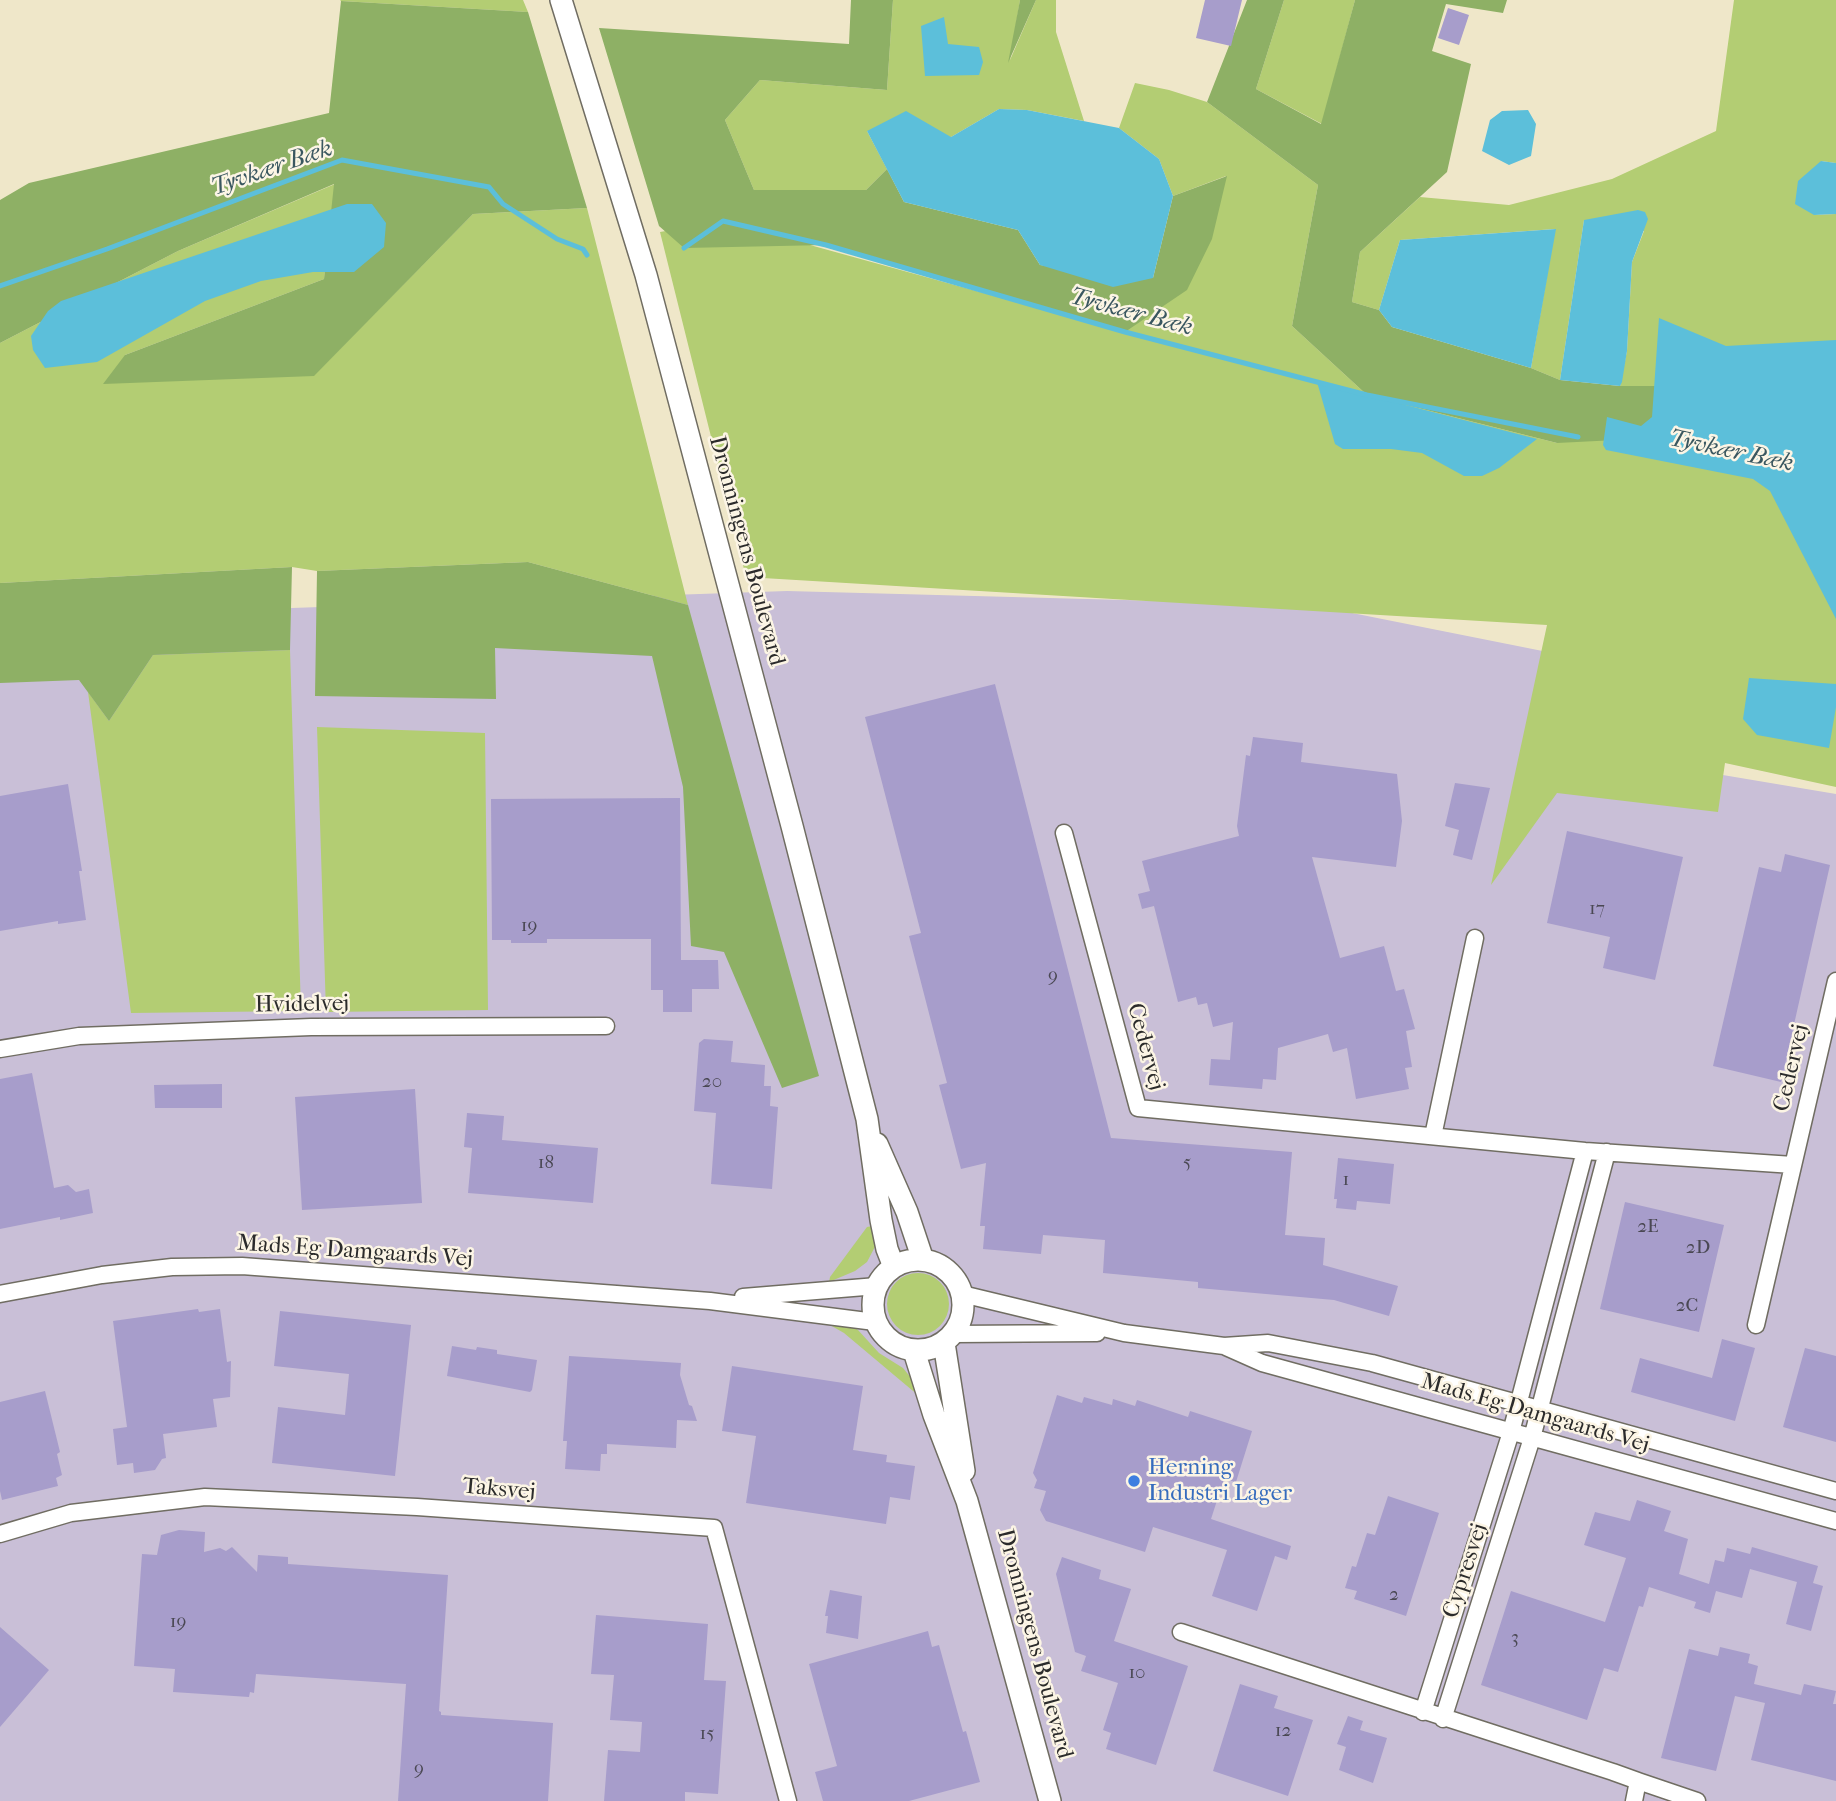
<!DOCTYPE html>
<meta charset="utf-8">
<style>
body{margin:0}
canvas{display:block;background:#efe7c9}
</style>
<canvas width="1836" height="1801"></canvas>
<script>
const ctx = document.querySelector('canvas').getContext('2d');
ctx.lineJoin = 'round';
function fill(path, color) {
  ctx.fillStyle = color;
  ctx.fill(path, 'evenodd');
}
function toPath(rows) {
  const path = new Path2D();
  for (const r of rows) {
    if (r.length === 3) {
      path.moveTo(r[0] + r[2], r[1]);
      path.arc(r[0], r[1], r[2], 0, 2 * Math.PI);
      continue;
    }
    path.moveTo(r[0], r[1]);
    for (let i = 2; i < r.length; i += 2) path.lineTo(r[i], r[i + 1]);
  }
  return path;
}
function trace(path, color, width, dash) {
  ctx.strokeStyle = color;
  ctx.lineWidth = width;
  ctx.lineCap = dash ? 'butt' : 'round';
  ctx.setLineDash(dash || []);
  ctx.stroke(path);
}
function label(font, color, halo, rows, align = 'center') {
  ctx.font = font + ' "IM FELL French Canon",serif';
  ctx.lineWidth = 5;
  ctx.setLineDash([]);
  ctx.textBaseline = 'middle';
  ctx.strokeStyle = halo;
  ctx.fillStyle = color;
  for (const [text, x, y, turn = 0] of rows) {
    ctx.save();
    ctx.translate(x, y);
    ctx.rotate((+turn || 0) * Math.PI / 180);
    ctx.textAlign = isNaN(turn) ? turn : align;
    if (halo) ctx.strokeText(text, 0, 0);
    ctx.fillText(text, 0, 0);
    ctx.restore();
  }
}
fill(toPath([
 [787,591,1312,605,1713,685,1699,771,1836,794,1836,1801,0,1801,0,618]
]), '#c9bfd7');
fill(toPath([
 [340,0,523,0,528,12,341,1],
 [893,0,1020,0,1010,60,1036,0,1056,0,1056,32,1084,121,1027,110,999,109,951,137,867,131,887,169,866,190,754,190,725,120,760,80,887,90],
 [1284,0,1355,0,1322,124,1256,89],
 [1734,0,1836,0,1836,163,1821,161,1814,215,1836,214,1836,787,1725,763,1718,812,1557,793,1491,885,1547,625,746,577,660,232,723,221,1125,332,1226,176,1173,196,1159,159,1119,128,1135,83,1169,90,1207,102,1318,185,1292,326,1367,395,1557,443,1660,386,1620,386,1627,351,1632,262,1644,231,1584,220,1560,380,1531,368,1555,229,1400,240,1379,310,1352,302,1360,252,1420,197,1509,205,1612,179,1716,131],
 [335,184,324,279,125,355,313,376,473,214,587,208,688,605,528,562,317,571,292,567,0,583,0,343,178,251],
 [290,650,301,1011,131,1013,88,692,109,721,153,655],
 [317,727,485,733,488,1010,326,1012],
 [877,1225,878,1241,867,1262,855,1271,829,1282,830,1277,867,1227],
 [918,1304,31],
 [829,1320,848,1323,858,1330,879,1353,903,1368,916,1384,919,1396,844,1333,830,1325]
]), '#b3cd73');
fill(toPath([
 [851,0,893,0,887,90,760,80,725,120,754,190,866,190,887,169,904,202,1018,230,1040,265,1153,278,1173,196,1227,176,1212,239,1187,290,1125,332,826,245,684,248,659,226,599,28,849,44],
 [1020,0,1036,0,1008,63],
 [1247,0,1284,0,1256,89,1321,124,1355,0,1507,0,1503,13,1446,4,1432,51,1471,64,1447,172,1360,252,1352,302,1379,310,1392,327,1531,368,1560,380,1620,386,1661,386,1656,438,1557,443,1367,395,1292,326,1318,185,1207,102],
 [341,1,528,12,587,208,473,214,314,376,103,384,125,355,324,279,334,184,178,251,0,343,0,200,29,183,329,113],
 [528,562,688,605,819,1076,782,1088,724,952,691,946,683,787,652,656,495,648,496,699,315,696,317,571],
 [292,567,290,650,153,655,109,721,79,680,0,683,0,583]
]), '#8eb065');
fill(toPath([
 [944,17,948,44,979,47,983,62,979,75,925,76,921,26],
 [999,109,1027,110,1119,128,1159,159,1173,196,1153,278,1113,287,1040,265,1018,230,904,202,867,131,906,111,951,137],
 [1528,110,1536,124,1531,156,1509,165,1482,151,1490,120,1502,111],
 [1821,161,1836,163,1836,214,1814,215,1795,204,1798,181],
 [347,204,372,204,386,223,384,247,354,272,313,272,261,281,205,301,97,362,45,368,33,350,31,336,48,311,61,301],
 [1638,210,1645,212,1648,219,1632,262,1627,351,1622,382,1620,386,1560,380,1584,220],
 [1556,229,1531,368,1392,327,1379,310,1400,240],
 [1659,318,1726,346,1836,340,1836,619,1770,491,1753,479,1606,450,1603,445,1607,417,1641,426,1652,417],
 [1317,382,1367,395,1537,439,1499,468,1482,476,1464,476,1422,453,1391,449,1343,449,1335,444],
 [1749,678,1836,684,1836,707,1829,748,1757,735,1743,719]
]), '#5cbfda');
trace(toPath([
 [684,248,723,221,826,245,1125,332,1367,395,1578,437],
 [0,286,107,249,342,160,489,187,503,204,557,239,583,249,587,255]
]), '#5cbfda', 5);
fill(toPath([
 [1205,0,1242,0,1231,46,1196,38],
 [1448,8,1469,15,1459,45,1438,38],
 [995,684,1111,1138,1292,1152,1285,1235,1325,1238,1323,1265,1398,1286,1389,1316,1334,1300,1198,1288,1198,1282,1103,1273,1105,1240,1043,1235,1041,1254,983,1249,985,1226,980,1226,986,1163,961,1169,939,1085,947,1083,909,936,921,933,865,717],
 [1253,737,1303,743,1301,762,1397,774,1402,821,1396,867,1312,857,1340,958,1384,946,1396,991,1404,989,1415,1029,1406,1031,1412,1067,1405,1068,1409,1089,1356,1099,1347,1048,1333,1052,1328,1034,1278,1048,1276,1080,1263,1079,1262,1089,1209,1085,1211,1059,1230,1060,1233,1022,1213,1027,1207,1003,1198,1005,1196,997,1178,1002,1154,906,1142,909,1138,894,1150,891,1142,861,1239,836,1237,826,1246,755,1250,756],
 [1455,783,1490,788,1472,860,1453,855,1459,830,1445,826],
 [68,784,82,871,79,871,86,920,58,924,58,921,0,931,0,796],
 [680,798,681,960,718,960,719,989,692,989,692,1012,663,1012,663,990,651,990,651,939,547,939,547,943,511,943,511,940,492,940,491,799],
 [1567,831,1683,857,1655,980,1603,968,1610,937,1547,923],
 [1785,854,1830,865,1781,1082,1713,1066,1759,867,1781,872],
 [704,1039,733,1041,731,1062,765,1065,764,1086,771,1086,770,1106,778,1107,772,1189,711,1184,716,1113,694,1111,699,1043],
 [32,1073,54,1188,68,1185,76,1192,89,1189,93,1213,60,1220,60,1217,0,1229,0,1079],
 [222,1084,222,1108,155,1108,154,1085],
 [415,1089,422,1203,302,1210,295,1097],
 [467,1113,504,1116,502,1140,598,1148,593,1203,468,1193,472,1148,464,1147],
 [1338,1158,1394,1164,1390,1204,1357,1201,1356,1210,1336,1208,1337,1199,1334,1199],
 [1625,1202,1724,1225,1699,1332,1600,1309],
 [198,1309,199,1312,220,1309,227,1362,231,1361,230,1397,213,1399,217,1427,163,1434,166,1458,162,1459,155,1470,134,1473,133,1463,117,1465,113,1429,127,1427,113,1321],
 [280,1311,411,1325,395,1476,272,1463,278,1407,345,1415,349,1374,274,1366],
 [1722,1339,1755,1348,1735,1421,1631,1392,1640,1358,1712,1378],
 [452,1346,476,1350,477,1347,497,1350,497,1354,537,1360,532,1390,530,1392,447,1376],
 [1805,1348,1836,1356,1836,1442,1783,1427],
 [569,1356,681,1363,680,1375,689,1405,692,1406,697,1421,677,1420,676,1448,607,1444,607,1454,601,1454,600,1471,565,1469,567,1441,563,1441],
 [732,1366,863,1386,853,1450,887,1455,886,1462,915,1466,910,1500,890,1497,886,1524,746,1503,756,1436,722,1431],
 [45,1391,60,1452,57,1454,62,1475,56,1478,58,1486,2,1500,0,1491,0,1402],
 [1057,1395,1082,1403,1084,1397,1112,1405,1113,1399,1135,1406,1137,1400,1188,1417,1190,1411,1252,1431,1236,1482,1224,1479,1211,1519,1291,1546,1287,1560,1275,1556,1257,1611,1212,1596,1227,1550,1153,1527,1145,1552,1046,1521,1040,1510,1046,1491,1034,1488,1037,1480,1033,1473],
 [1388,1496,1439,1513,1406,1616,1354,1599,1357,1591,1345,1588,1352,1566,1356,1567,1367,1533,1375,1535],
 [1637,1500,1671,1511,1664,1531,1688,1539,1679,1574,1709,1584,1715,1560,1724,1562,1727,1548,1750,1554,1752,1547,1818,1566,1813,1583,1823,1586,1811,1631,1786,1624,1797,1582,1750,1569,1742,1598,1716,1591,1710,1613,1694,1608,1696,1602,1649,1587,1643,1607,1639,1606,1618,1672,1604,1668,1587,1720,1481,1685,1511,1591,1605,1622,1626,1558,1584,1545,1595,1512,1630,1521],
 [179,1530,205,1532,204,1552,220,1548,226,1551,232,1547,257,1572,258,1555,288,1557,288,1564,448,1575,439,1711,441,1712,441,1715,553,1723,548,1801,398,1801,406,1684,256,1674,254,1693,250,1692,249,1697,173,1692,175,1669,134,1666,142,1554,157,1555,161,1535],
 [1062,1557,1101,1570,1099,1579,1131,1589,1114,1641,1188,1666,1156,1765,1106,1749,1111,1733,1103,1730,1118,1683,1081,1671,1086,1656,1075,1652,1056,1574],
 [830,1590,862,1596,858,1639,826,1633,828,1616,825,1616],
 [596,1615,708,1624,704,1680,726,1681,718,1794,685,1792,685,1801,604,1801,608,1750,640,1752,642,1722,610,1720,614,1675,591,1674],
 [0,1627,49,1670,0,1727],
 [928,1631,932,1647,939,1645,963,1732,966,1731,980,1782,909,1801,823,1801,815,1772,837,1766,809,1664],
 [1720,1647,1750,1654,1748,1663,1758,1666,1754,1684,1801,1695,1804,1684,1836,1691,1833,1704,1836,1704,1836,1781,1751,1760,1765,1703,1735,1696,1716,1771,1661,1758,1689,1649,1718,1656],
 [1240,1684,1278,1696,1274,1708,1313,1720,1288,1796,1213,1771],
 [1348,1716,1363,1721,1360,1730,1387,1738,1373,1783,1339,1770,1346,1747,1337,1744]
]), '#a79dcb');
const minor = toPath([
 [1064,833,1138,1108,1585,1151,1793,1165],
 [0,1049,79,1036,311,1027,606,1026],
 [1433,1136,1475,938],
 [0,1294,102,1275,172,1267,242,1266,710,1301,875,1322],
 [962,1294,1124,1333,1224,1346,1268,1343,1372,1363,1836,1491],
 [743,1297,877,1286],
 [1756,1325,1836,981],
 [954,1334,1097,1333],
 [1226,1347,1262,1363,1836,1521],
 [0,1534,71,1513,205,1497,417,1507,714,1528,788,1801],
 [1181,1632,1613,1772,1638,1781,1634,1801],
 [1423,1712,1511,1432,1585,1151],
 [1443,1719,1532,1438,1607,1152],
 [1638,1781,1697,1801]
]);
const secondary = toPath([
 [561,0,646,275,792,826,867,1119,881,1220,887,1249,894,1267],
 [877,1144,907,1212,923,1260],
 [918,1305,45],
 [944,1343,964,1471],
 [914,1351,934,1415,967,1501,1050,1801]
]);
trace(minor, '#706d62', 19);
trace(secondary, '#706d62', 24);
trace(minor, '#fff', 16);
trace(secondary, '#fff', 21);
for (const [x, y, r, color] of [
 [1134,1481,7,"#3f7fe0"]
]) {
  const dot = new Path2D();
  dot.arc(x, y, r, 0, 2 * Math.PI);
  ctx.fillStyle = color;
  ctx.fill(dot);
  trace(dot, '#fcf5e5', 2.5);
}
label('19px', '#4a4853', null, [
 ["17",1597,909],
 ["19",529,926],
 ["9",1053,976],
 ["20",712,1082],
 ["18",546,1163],
 ["5",1187,1163],
 ["1",1346,1180],
 ["2E",1648,1227],
 ["2D",1698,1248],
 ["2C",1687,1306],
 ["2",1394,1595],
 ["19",178,1622],
 ["3",1515,1638],
 ["10",1137,1673],
 ["12",1283,1731],
 ["15",707,1734],
 ["9",419,1769]
]);
label('23px', '#2b2b2b', '#fcf5e5', [
 ["Dronningens Boulevard",746,551,75],
 ["Hvidelvej",302,1005,-1],
 ["Cedervej",1145,1047,75],
 ["Cedervej",1792,1068,-77],
 ["Mads Eg Damgaards Vej",355,1252,4],
 ["Mads Eg Damgaards Vej",1535,1414,16],
 ["Taksvej",499,1490,5],
 ["Cypresvej",1466,1571,-72],
 ["Dronningens Boulevard",1034,1644,75]
]);
label('23px', '#366cbe', '#fcf5e5', [
 ["Herning",1148,1468],
 ["Industri Lager",1148,1494]
], 'left');
label('italic 24px', '#3a5760', '#fcf5e5', [
 ["Tyvkær Bæk",272,169,-19],
 ["Tyvkær Bæk",1131,313,15],
 ["Tyvkær Bæk",1731,452,12]
]);
</script>
